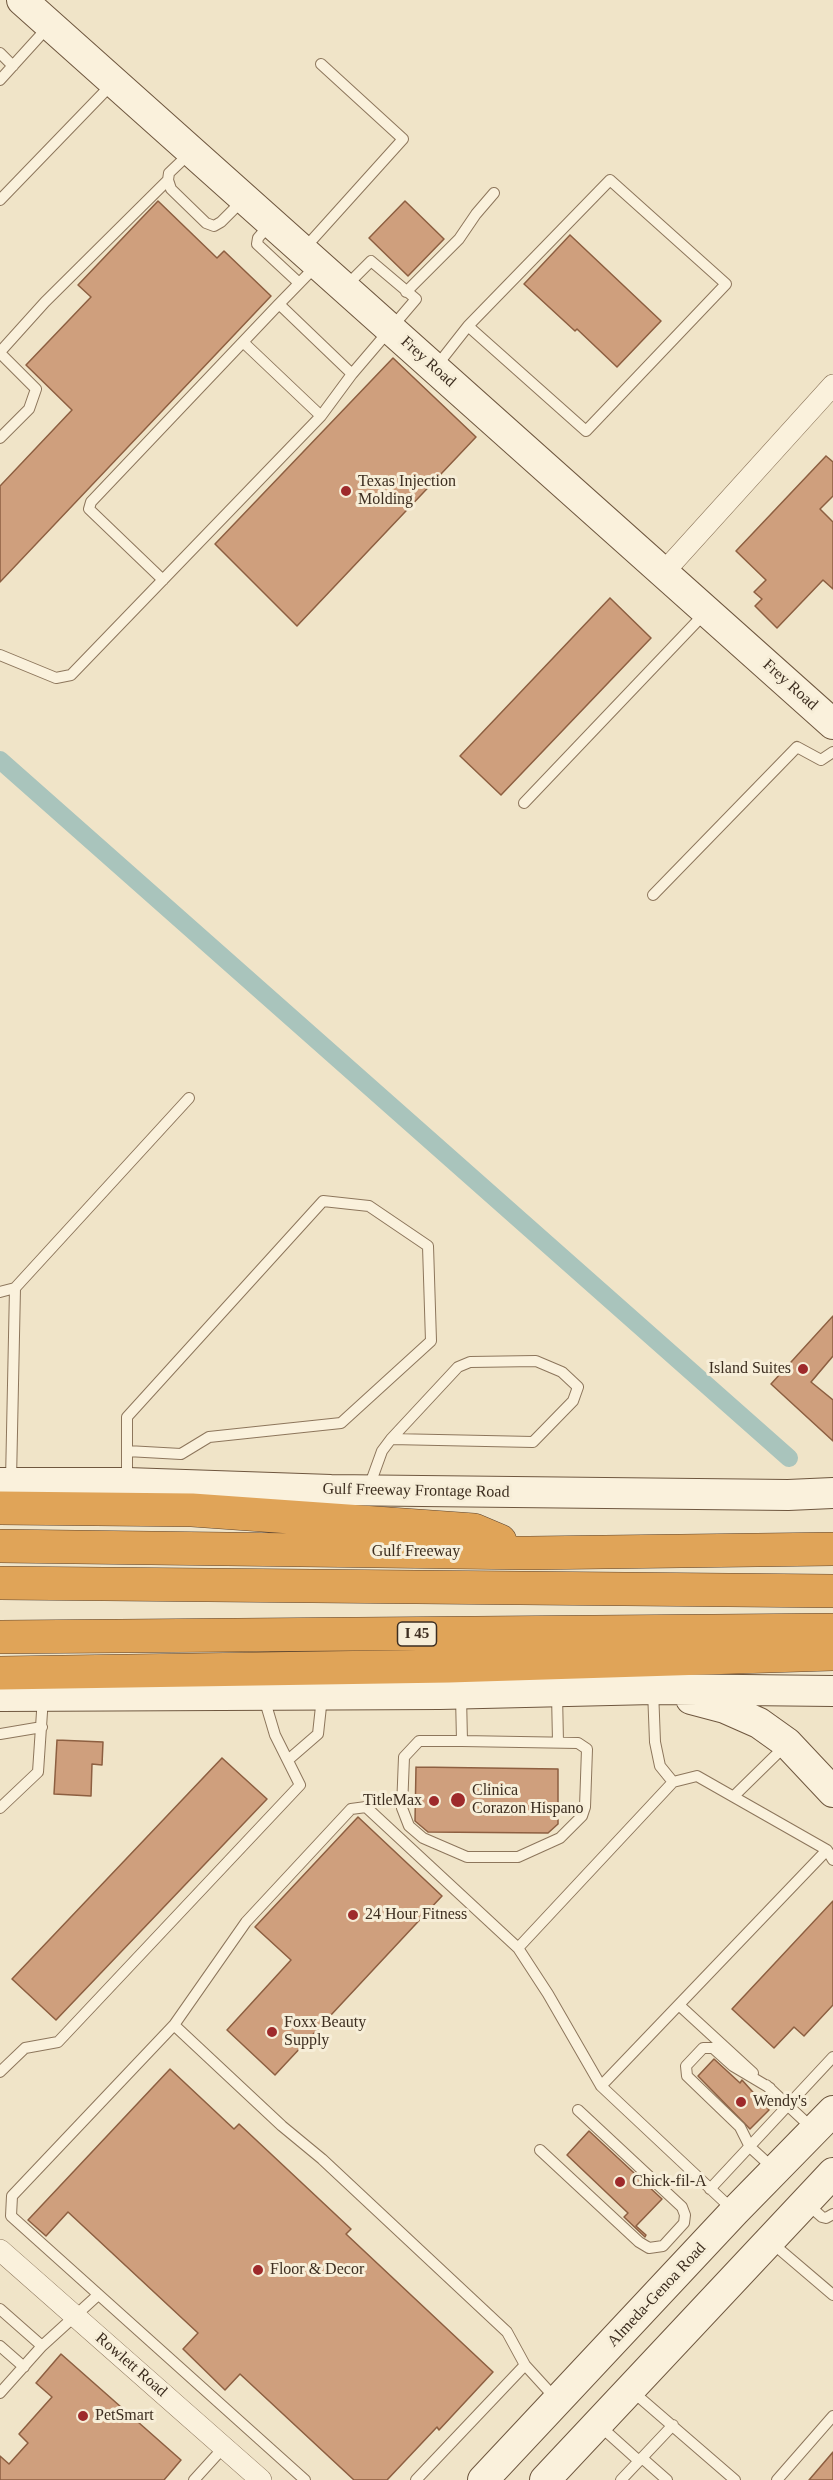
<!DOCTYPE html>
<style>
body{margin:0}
canvas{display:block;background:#f0e4c8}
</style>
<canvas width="833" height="2480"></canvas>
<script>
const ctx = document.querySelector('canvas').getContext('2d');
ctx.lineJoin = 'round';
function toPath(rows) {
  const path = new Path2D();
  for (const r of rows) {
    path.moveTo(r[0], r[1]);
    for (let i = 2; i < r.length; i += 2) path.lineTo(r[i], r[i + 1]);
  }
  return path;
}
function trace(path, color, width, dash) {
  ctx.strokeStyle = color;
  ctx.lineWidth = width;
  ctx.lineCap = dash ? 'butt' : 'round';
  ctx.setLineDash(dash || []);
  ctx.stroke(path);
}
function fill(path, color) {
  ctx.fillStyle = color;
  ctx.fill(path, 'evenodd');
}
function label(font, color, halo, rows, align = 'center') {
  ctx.font = font + ' "Times New Roman",serif';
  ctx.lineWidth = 6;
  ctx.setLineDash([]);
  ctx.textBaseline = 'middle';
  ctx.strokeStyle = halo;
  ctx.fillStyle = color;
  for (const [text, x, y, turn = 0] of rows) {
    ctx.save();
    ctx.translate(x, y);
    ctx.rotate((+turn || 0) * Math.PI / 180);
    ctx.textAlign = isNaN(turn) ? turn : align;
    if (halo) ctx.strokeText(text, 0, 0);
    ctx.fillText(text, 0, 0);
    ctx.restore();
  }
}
trace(toPath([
 [0,760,789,1458]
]), '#a9c4bc', 18);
const building = toPath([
 [158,201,217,258,224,251,271,296,0,582,0,486,72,410,26,365,91,297,78,285,158,201],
 [405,201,444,239,408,276,369,238,405,201],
 [570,235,661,321,617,367,577,329,575,331,524,284,570,235],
 [393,358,476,437,297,626,215,544,393,358],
 [826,456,833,462,833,496,820,509,833,522,833,589,823,580,777,628,755,606,762,599,754,592,766,580,736,551,826,456],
 [610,598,651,638,501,795,460,756,610,598],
 [833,1316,833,1356,811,1382,833,1400,833,1441,771,1384,833,1316],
 [57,1740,103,1742,102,1765,92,1764,91,1796,54,1794,57,1740],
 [222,1758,267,1799,56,2020,12,1979,222,1758],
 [416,1767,558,1769,558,1824,548,1833,428,1832,415,1821,416,1767],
 [358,1817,442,1896,275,2075,227,2030,291,1960,255,1927,358,1817],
 [833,1901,833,2005,804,2036,794,2027,774,2048,732,2009,833,1901],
 [714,2059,740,2083,742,2080,769,2110,750,2129,698,2076,714,2059],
 [170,2069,234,2129,239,2124,351,2229,346,2234,493,2372,439,2430,437,2427,387,2480,354,2480,240,2374,225,2390,183,2349,198,2333,68,2212,46,2236,28,2220,170,2069],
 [589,2131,662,2199,636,2226,646,2235,645,2237,624,2217,628,2213,567,2155,589,2131],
 [61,2354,181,2460,164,2480,0,2480,0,2456,9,2464,28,2443,19,2434,52,2397,36,2383,61,2354],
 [833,2452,833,2480,809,2480,833,2452]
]);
fill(building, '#cf9f7d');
trace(building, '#8d5f41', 1.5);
const lane = toPath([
 [0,53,13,66],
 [0,80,48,27],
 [168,180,171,189,206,223,214,226,221,222,244,199],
 [610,180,726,284,586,431,468,326,610,180],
 [0,200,113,83],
 [271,223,258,238,257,244,299,283],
 [303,250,403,139,321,64],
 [316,266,279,304,352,374,416,299,371,261,345,287],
 [406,292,459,239,476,214,494,193],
 [243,342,321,416],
 [0,352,45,302,168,180,169,173,190,153],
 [0,353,36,389,29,409,0,438],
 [435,368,468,326],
 [163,580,89,509,91,502,279,304],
 [0,655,56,678,71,675,321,416,352,374],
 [524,803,706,612],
 [653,895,797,747,821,760,833,752],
 [0,1292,15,1288,189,1098],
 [11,1480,15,1288],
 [127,1480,127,1417,323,1201,369,1206,428,1246,431,1341,341,1423,209,1437,181,1454,127,1451],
 [369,1487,382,1451,391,1439,458,1367,470,1362,536,1361,562,1372,578,1387,573,1401,533,1442,391,1439],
 [653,1690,655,1742,660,1766,673,1782,518,1948,548,1994,601,2086,732,2209],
 [557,1694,558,1742],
 [461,1696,462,1741,419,1741,404,1757,402,1808,409,1826,423,1838,467,1857,518,1857,560,1838,582,1816,585,1807,587,1749,578,1743,462,1741],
 [0,1734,42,1727],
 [288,1760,318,1734,322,1697],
 [734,1796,785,1746],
 [0,1808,38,1772,43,1697],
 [827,1850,833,1860],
 [679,2005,753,2073],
 [174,2025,282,2126,322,2159,507,2332,525,2365,556,2399],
 [0,2072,25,2048,58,2042,300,1785,275,1735,264,1698],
 [766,2085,812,2128],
 [601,2086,827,1850,697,1776,673,1782],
 [770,2088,733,2066,713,2048,703,2048,686,2066,687,2076,740,2127,750,2147,775,2170],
 [540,2150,639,2242,649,2248,663,2246,684,2223,685,2215,682,2207,578,2110],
 [710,2189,833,2057],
 [806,2203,822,2217,826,2218,833,2214],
 [772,2243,833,2295],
 [0,2309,42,2346],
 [0,2346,24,2367],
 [632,2391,735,2480],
 [0,2393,42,2346,98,2295],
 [600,2426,639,2461],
 [642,2458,667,2480],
 [194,2480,224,2447],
 [305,2480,11,2216,12,2196,174,2025,246,1922,351,1809,366,1807,518,1948],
 [416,2480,525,2365],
 [621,2480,673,2425],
 [777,2480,833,2416]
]);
const street = toPath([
 [663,573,833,385],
 [0,2250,261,2480]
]);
const secondary = toPath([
 [22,0,833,724],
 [0,1483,127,1483,331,1490,788,1495,833,1493],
 [0,1696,440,1694,653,1689,833,1691],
 [691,1699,725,1708,759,1723,787,1743,833,1792],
 [483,2480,735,2211,833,2111],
 [545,2480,833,2173]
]);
const highway = toPath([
 [0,1508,192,1510,474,1530,500,1541],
 [0,1546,529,1553,833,1549],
 [0,1583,833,1591],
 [0,1637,833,1630],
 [0,1673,449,1666,833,1654]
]);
trace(lane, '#8d765c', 12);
trace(street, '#8d765c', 22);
trace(secondary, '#6f573f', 32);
trace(highway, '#5b4430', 34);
trace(lane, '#faf1dc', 10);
trace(street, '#faf1dc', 21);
trace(secondary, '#faf1dc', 30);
trace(highway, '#e0a458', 33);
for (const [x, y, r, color] of [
 [346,491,6,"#9e2a2b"],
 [803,1369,6,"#9e2a2b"],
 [458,1800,8,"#9e2a2b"],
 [434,1801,6,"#9e2a2b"],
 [353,1915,6,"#9e2a2b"],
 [272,2032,6,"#9e2a2b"],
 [741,2102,6,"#9e2a2b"],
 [620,2182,6,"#9e2a2b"],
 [258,2270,6,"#9e2a2b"],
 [83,2416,6,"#9e2a2b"]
]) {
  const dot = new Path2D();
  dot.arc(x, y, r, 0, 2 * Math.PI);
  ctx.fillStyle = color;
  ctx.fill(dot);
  trace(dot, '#f7eed8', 2);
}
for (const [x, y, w] of [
 [417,1634,39]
]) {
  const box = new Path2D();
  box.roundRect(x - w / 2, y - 12, w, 24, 4.5);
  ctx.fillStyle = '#f7eed8';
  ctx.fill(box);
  trace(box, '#3d2e20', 1.5);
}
label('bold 15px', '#3d2e20', null, [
 ["I 45",417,1634]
]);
label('16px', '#3d2e20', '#f7eed8', [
 ["Frey Road",428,362,42],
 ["Frey Road",790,685,42],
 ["Gulf Freeway Frontage Road",416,1491,1],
 ["Gulf Freeway",416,1552],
 ["Almeda-Genoa Road",657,2295,-47],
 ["Rowlett Road",131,2365,41]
]);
label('16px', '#3d2e20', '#f7eed8', [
 ["Texas Injection",358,482],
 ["Molding",358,500],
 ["Island Suites",791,1369,"right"],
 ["Clinica",472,1791],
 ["Corazon Hispano",472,1809],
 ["TitleMax",422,1801,"right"],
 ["24 Hour Fitness",365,1915],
 ["Foxx Beauty",284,2023],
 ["Supply",284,2041],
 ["Wendy's",753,2102],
 ["Chick-fil-A",632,2182],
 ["Floor & Decor",270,2270],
 ["PetSmart",95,2416]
], 'left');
</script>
